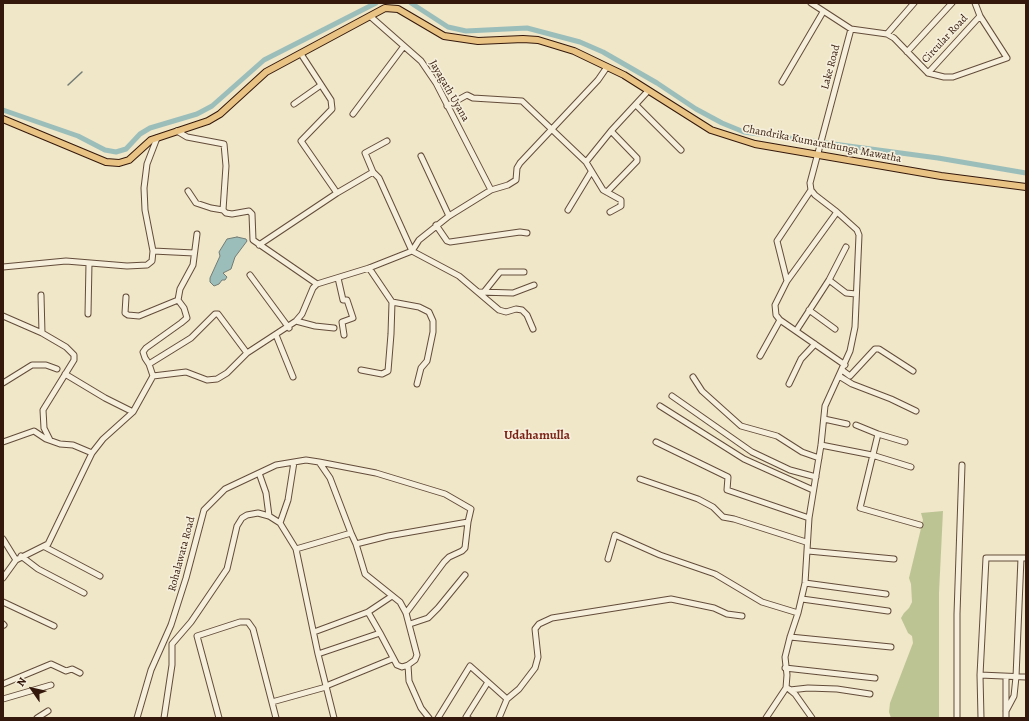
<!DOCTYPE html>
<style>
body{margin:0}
#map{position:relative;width:1029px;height:721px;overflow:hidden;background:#f0e6c8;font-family:Alegreya,serif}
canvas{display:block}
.frame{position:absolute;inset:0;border:4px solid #34180b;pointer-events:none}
.north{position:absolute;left:12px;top:669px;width:40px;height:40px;-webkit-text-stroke:3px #f5efdb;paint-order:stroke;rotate:304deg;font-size:11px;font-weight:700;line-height:16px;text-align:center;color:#34180b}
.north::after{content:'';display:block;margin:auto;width:14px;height:18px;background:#34180b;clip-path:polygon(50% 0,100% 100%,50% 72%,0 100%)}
</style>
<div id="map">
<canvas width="1029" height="721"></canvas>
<div class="frame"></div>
<div class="north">N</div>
</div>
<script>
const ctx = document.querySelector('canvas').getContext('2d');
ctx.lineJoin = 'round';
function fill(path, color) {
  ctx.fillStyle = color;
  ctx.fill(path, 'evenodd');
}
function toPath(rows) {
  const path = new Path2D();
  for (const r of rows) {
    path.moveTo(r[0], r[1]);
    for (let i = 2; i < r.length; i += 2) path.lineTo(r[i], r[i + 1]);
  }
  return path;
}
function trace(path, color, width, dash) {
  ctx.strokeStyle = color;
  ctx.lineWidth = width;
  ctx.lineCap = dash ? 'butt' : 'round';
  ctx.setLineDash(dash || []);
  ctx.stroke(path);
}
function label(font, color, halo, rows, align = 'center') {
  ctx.font = font + ' Alegreya,serif';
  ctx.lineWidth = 3.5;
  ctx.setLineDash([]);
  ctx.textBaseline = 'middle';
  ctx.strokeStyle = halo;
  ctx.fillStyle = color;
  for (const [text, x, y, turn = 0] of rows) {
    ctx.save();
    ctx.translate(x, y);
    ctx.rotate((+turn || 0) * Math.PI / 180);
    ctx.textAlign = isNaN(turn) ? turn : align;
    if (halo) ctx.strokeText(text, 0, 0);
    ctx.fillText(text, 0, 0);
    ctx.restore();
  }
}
fill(toPath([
 [943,511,939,593,939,718,891,718,889,712,890,703,913,643,912,636,908,633,901,618,904,613,909,608,912,602,911,584,909,578,923,520,921,513]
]), '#bdc494');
const water = toPath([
 [237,237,246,239,247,241,235,257,231,269,223,273,227,277,225,280,222,280,219,284,214,286,210,282,210,278,220,256,219,252,227,239,237,237]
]);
fill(water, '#9bbebb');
trace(water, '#727c75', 1);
trace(toPath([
 [68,85,82,72]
]), '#727c75', 1.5);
trace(toPath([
 [411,3,448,27,466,31,527,28,580,42,603,52,657,83,696,109,722,123,744,132,938,158,1026,173],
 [3,110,78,136,105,150,116,152,126,149,140,134,150,128,197,114,212,106,264,60,376,3]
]), '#9bbebb', 5);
const minor = toPath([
 [811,3,851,29,887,34,894,38,928,73,980,16,975,3],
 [371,17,421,61,436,83,491,190],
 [887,34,914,3],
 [907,52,952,3],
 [301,54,331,100,332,109,301,141,337,193],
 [928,73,944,77,953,77,1007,58,980,16],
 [782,82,823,12],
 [294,104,321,85],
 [636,105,681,150],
 [447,106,467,95,473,98,522,101,586,162,611,131,648,91],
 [353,114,404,46],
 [177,131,187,137,224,144,226,166,223,210,226,213,232,214,249,211,252,214,253,240,317,284],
 [421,156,449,216],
 [586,162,603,190,621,200,621,206,610,212],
 [373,172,365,153,387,141],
 [811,190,777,241,787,281,775,305,776,315,780,320,845,365],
 [188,191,196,203,211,208,223,210],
 [607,192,637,161,637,158,611,131],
 [568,210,591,172],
 [436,225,447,241,450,242,520,232,527,233],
 [197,234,193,265,180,289,178,300,184,308,187,318,181,323,146,348,143,352,145,358,149,364,191,338,215,314,218,314,247,353],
 [259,245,337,193,373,172,379,178,412,251,459,276,499,310,506,312,516,309,522,310,527,315,533,329],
 [153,251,194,253],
 [3,267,66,261,127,266,147,265,152,261,153,251,145,210,144,188,147,164,157,138],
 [250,275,289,328],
 [338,278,343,300,347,300,353,318,342,322,344,335],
 [829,280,846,293,856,294],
 [787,281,837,212],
 [479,292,513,293,534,285],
 [484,292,500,272,524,272],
 [41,295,42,333],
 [126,297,125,313,128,315,139,316,178,300],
 [392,302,419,307,429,312,433,321,433,332,427,361,421,368,417,384],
 [809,310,835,329],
 [88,314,89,263],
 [3,316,42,333,66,347,74,355,74,360,43,410,44,428,50,440],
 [296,321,315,326,334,328],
 [796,331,829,280,846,247],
 [276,335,293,377],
 [760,356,780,320],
 [149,364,153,376],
 [361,370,382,374,388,371,391,334,392,302,369,268],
 [842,370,850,376,875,349,879,349,913,371],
 [65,374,105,398,133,412],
 [839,376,852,384,891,399,916,411],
 [693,377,702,391,741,426,777,436,802,452,819,458],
 [3,383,32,365,46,365,57,369],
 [789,384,801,359,815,344],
 [672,396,752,452,790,470,816,477],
 [660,406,744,459,813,490],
 [824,419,847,424],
 [856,425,878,434],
 [3,442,34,431,46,439,60,444,73,445,92,453],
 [656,442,728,477,727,490,809,518],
 [905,442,878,434,860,508,920,525],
 [821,445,872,455,911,467],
 [319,462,376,473,445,494,471,509,468,522,388,536,356,544,365,574,400,602,406,613,417,655,415,660,408,665,409,681,421,708,429,718],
 [259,473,266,493,269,516],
 [640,479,698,499,713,507,723,517,734,519,806,542],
 [280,523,288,500,294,462],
 [351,533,356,544],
 [3,539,16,560],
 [45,547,100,576],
 [808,551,894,559],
 [21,556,38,569,84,593],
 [608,559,615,535,660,555,715,574,762,602,798,613],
 [3,578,16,560,48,544,92,453,103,439,133,412,153,376,186,372,207,380,217,379,227,373,247,353,296,321,302,314,313,288,317,284,369,268,412,251,419,240,449,216,491,190,508,185,516,180,517,168,520,163,598,80,607,67],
 [805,583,886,594],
 [802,599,888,611],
 [3,602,54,626],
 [368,612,380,633],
 [406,613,444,562,449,557,462,551,465,548,468,522],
 [3,624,4,625],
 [410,624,428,618,438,608,465,575],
 [314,632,368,612,392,596],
 [790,637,891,647],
 [785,668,875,678],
 [980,675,1026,677],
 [1006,677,1006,718],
 [3,684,51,664,66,671,72,669,80,673],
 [326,686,392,659],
 [789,689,795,694,812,718],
 [790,690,808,688,837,689,870,694],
 [3,699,51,685],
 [507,699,519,689,535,668,538,657,535,629,539,624,552,618,671,599,714,608,727,614,742,616],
 [272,702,326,687],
 [1006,711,1014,696,1016,677,1021,558],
 [37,718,48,711],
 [137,718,151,670,171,625,186,578,204,510,225,489,276,465,306,460,319,462,330,478,351,533,296,549],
 [164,718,172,665,172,644,191,622,227,569,237,526,242,518,247,515,258,513,269,516,280,523,296,549,318,654],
 [219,718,197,636,240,622,248,622,253,629,276,718],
 [334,718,318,654,380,633,397,665,402,667,408,665],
 [438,718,470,666,488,682],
 [468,718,466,717,488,682,507,699,499,718],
 [766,718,786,688,787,675,785,657,790,637,798,613,805,583,809,518,821,445,825,406,850,351,855,327,859,235,857,230,837,212,815,195,811,190,810,183,851,29],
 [957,718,957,614,962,465],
 [981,718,980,675,986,558,1026,558]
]);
const major = toPath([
 [3,119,106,162,119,163,129,160,151,140,208,121,220,114,266,72,385,8,398,9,444,36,478,41,523,39,538,40,574,51,624,75,711,130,755,144,941,176,1026,187]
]);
trace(minor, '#634c3a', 7);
trace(major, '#34180b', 8);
trace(minor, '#f5efdb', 5);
trace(major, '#e8c384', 6);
label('11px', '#34180b', '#f5efdb', [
 ["Circular Road",945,39,-47],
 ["Lake Road",831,67,-75],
 ["Jayagath Uyana",449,91,60],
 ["Chandrika Kumarathunga Mawatha",822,144,11],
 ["Rohalawata Road",182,554,-75]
]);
label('bold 13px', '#7a1f14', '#f5efdb', [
 ["Udahamulla",537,436]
]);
</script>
